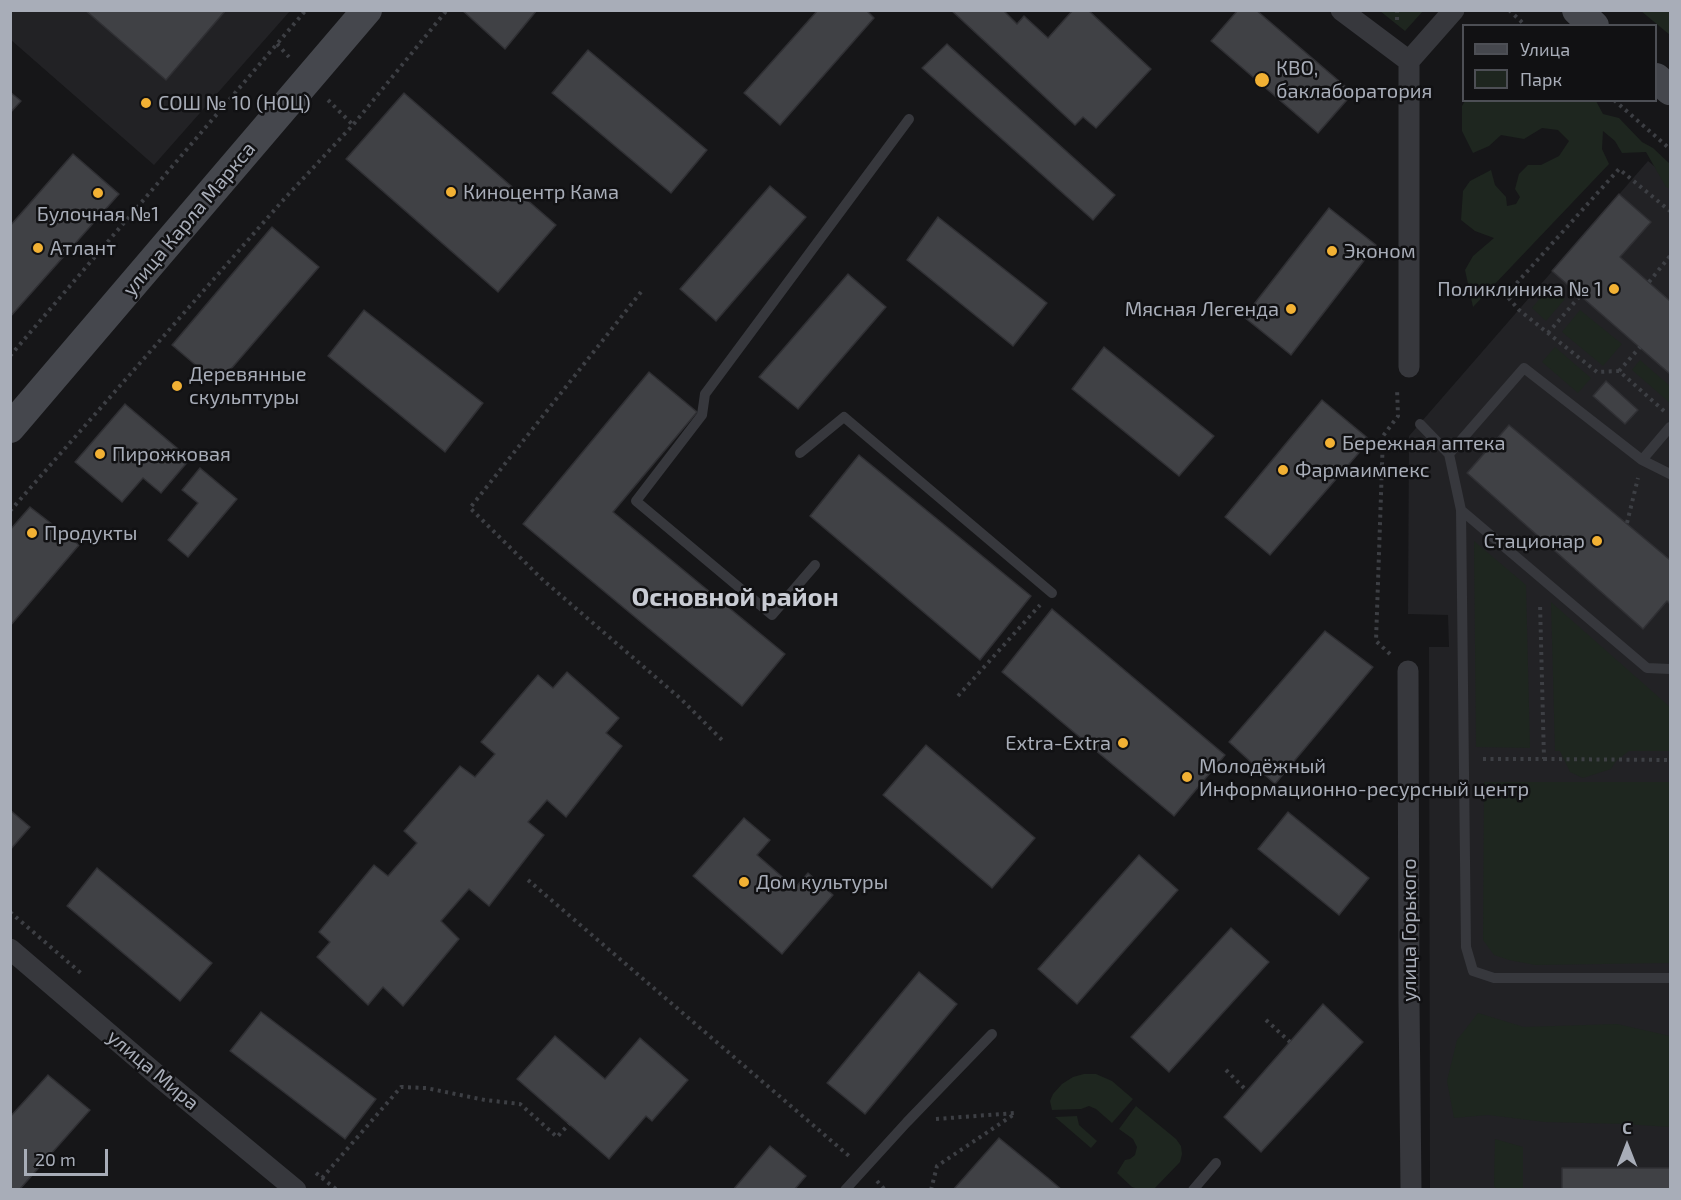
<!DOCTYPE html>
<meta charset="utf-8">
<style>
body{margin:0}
#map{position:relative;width:1681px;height:1200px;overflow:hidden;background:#161618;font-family:"Exo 2",sans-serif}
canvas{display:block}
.frame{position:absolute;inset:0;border:12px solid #a8adb8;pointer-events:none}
.legend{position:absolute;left:1462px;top:24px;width:195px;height:78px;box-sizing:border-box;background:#111113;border:2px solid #4d4f55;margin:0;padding:8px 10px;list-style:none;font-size:18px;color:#a8adb8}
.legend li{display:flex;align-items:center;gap:12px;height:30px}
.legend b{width:30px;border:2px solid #4d4f55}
.north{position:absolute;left:1597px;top:1116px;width:60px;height:60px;-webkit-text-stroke:4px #111113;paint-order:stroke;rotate:0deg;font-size:16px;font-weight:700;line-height:24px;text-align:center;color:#a8adb8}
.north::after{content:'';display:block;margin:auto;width:21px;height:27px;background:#a8adb8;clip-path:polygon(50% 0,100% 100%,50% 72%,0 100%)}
.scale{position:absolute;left:24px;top:1149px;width:84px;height:27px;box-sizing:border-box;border:3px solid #a8adb8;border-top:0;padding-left:8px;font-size:18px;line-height:21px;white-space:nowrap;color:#a8adb8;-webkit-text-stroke:4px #111113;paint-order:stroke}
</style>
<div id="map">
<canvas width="1681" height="1200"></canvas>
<div class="frame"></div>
<ul class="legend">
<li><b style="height:8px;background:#45474d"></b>Улица</li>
<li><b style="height:16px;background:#1e261f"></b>Парк</li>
</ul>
<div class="north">С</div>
<div class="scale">20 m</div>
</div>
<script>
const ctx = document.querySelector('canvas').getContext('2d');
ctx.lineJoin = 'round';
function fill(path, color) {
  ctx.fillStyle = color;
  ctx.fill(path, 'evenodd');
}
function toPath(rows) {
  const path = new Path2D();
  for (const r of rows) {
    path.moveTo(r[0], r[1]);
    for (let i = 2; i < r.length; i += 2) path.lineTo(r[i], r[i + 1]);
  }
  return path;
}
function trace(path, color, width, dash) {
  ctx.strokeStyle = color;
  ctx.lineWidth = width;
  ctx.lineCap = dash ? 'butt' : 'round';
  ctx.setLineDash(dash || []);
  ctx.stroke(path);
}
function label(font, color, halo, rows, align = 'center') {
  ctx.font = font + ' "Exo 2",sans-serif';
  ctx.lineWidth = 5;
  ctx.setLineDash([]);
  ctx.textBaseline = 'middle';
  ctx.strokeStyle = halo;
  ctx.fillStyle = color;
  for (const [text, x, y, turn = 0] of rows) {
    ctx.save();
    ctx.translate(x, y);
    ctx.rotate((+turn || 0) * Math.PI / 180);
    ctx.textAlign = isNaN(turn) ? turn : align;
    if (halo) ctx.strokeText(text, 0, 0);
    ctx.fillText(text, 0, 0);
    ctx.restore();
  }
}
fill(toPath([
 [11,11,290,11,154,165,11,40],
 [1648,161,1670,179,1670,1189,1430,1189,1429,647,1449,647,1448,615,1408,614,1409,436]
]), '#222225');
fill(toPath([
 [1380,11,1423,11,1405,31],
 [1641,11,1670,11,1670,36,1670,35],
 [1465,101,1596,101,1603,114,1619,118,1642,142,1653,148,1670,164,1670,189,1666,187,1646,152,1622,153,1615,141,1603,131,1602,149,1609,164,1473,307,1465,270,1473,256,1494,238,1475,231,1461,220,1463,191,1470,181,1491,170,1495,185,1506,197,1507,206,1516,204,1520,197,1515,189,1519,174,1528,165,1541,165,1559,156,1569,141,1558,130,1542,128,1524,139,1501,135,1489,146,1473,153,1462,131,1462,106],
 [1550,286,1565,299,1546,321,1532,308],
 [1580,310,1622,344,1603,366,1562,332],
 [1555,347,1591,378,1578,393,1542,362],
 [1640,360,1670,386,1670,403,1632,370],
 [1474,541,1526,585,1530,748,1476,747],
 [1551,602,1670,707,1670,751,1629,751,1616,761,1611,769,1583,778,1570,772,1560,751,1555,751],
 [1484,782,1670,782,1670,963,1535,965,1509,960,1494,955,1483,940],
 [1478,1013,1524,1027,1617,1024,1670,1036,1670,1127,1624,1124,1545,1122,1488,1115,1454,1118,1447,1081,1457,1040],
 [1084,1074,1096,1074,1112,1081,1133,1099,1112,1123,1096,1109,1089,1106,1081,1109,1052,1110,1050,1101,1053,1094,1062,1084,1073,1077],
 [1136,1106,1176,1139,1181,1146,1182,1154,1180,1162,1154,1189,1138,1189,1132,1187,1117,1173,1125,1160,1130,1159,1135,1155,1137,1147,1133,1139,1119,1129],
 [1077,1116,1079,1125,1097,1141,1091,1148,1055,1117],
 [1495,1139,1523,1147,1523,1189,1496,1189,1494,1185]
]), '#1e261f');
const building = toPath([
 [85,10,165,11,226,10,166,80,85,10],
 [462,10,537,10,505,49,462,10],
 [818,10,866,10,874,18,780,125,744,93,818,10],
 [951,10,1003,10,1017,24,1024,16,1048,38,1073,10,1088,10,1151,69,1096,128,1083,117,1075,125,951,10],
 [1238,10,1256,10,1353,93,1318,133,1211,41,1238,10],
 [947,44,1115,195,1093,220,922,68,947,44],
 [588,50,707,150,671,193,552,93,588,50],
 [10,92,21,101,10,113,10,92],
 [404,93,556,225,498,292,346,159,404,93],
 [73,154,119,194,10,317,10,226,73,154],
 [770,186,806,217,716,321,680,289,770,186],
 [1619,194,1651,222,1620,257,1670,301,1670,374,1552,271,1619,194],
 [1329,208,1376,245,1291,355,1244,317,1329,208],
 [938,217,1047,303,1013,346,907,260,938,217],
 [272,227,319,267,218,384,172,345,272,227],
 [848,274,886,307,798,409,759,377,848,274],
 [364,310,483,403,445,452,328,356,364,310],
 [1104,347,1214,436,1179,476,1072,389,1104,347],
 [649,372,697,412,613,512,785,654,742,706,523,524,649,372],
 [1606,381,1638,410,1625,424,1593,396,1606,381],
 [1322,400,1370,440,1270,555,1225,517,1322,400],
 [125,404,190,459,161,493,143,478,122,502,75,462,125,404],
 [1509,425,1670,560,1670,604,1667,601,1643,629,1467,473,1509,425],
 [859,455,1031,596,980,660,810,516,859,455],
 [200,468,237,499,188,557,168,540,198,503,182,490,200,468],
 [30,507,79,545,10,626,10,530,30,507],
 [1052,609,1225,755,1174,816,1002,672,1052,609],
 [1325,631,1373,667,1275,784,1229,742,1325,631],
 [567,672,619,718,606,733,622,746,566,817,547,800,528,822,544,835,489,906,469,889,441,921,459,939,403,1006,383,987,368,1005,317,957,330,942,319,932,374,865,388,876,417,843,404,831,460,766,475,777,495,754,481,742,538,675,553,688,567,672],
 [926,745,1035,838,992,888,883,795,926,745],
 [10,810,30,827,10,850,10,810],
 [1288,812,1369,878,1339,915,1258,849,1288,812],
 [744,818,770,840,757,855,795,888,808,873,833,895,782,954,693,876,744,818],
 [1139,855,1178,890,1077,1004,1038,969,1139,855],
 [97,868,212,963,180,1001,67,906,97,868],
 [1231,928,1269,962,1169,1072,1131,1037,1231,928],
 [919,972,957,1004,865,1114,827,1083,919,972],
 [1323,1004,1363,1042,1261,1152,1224,1117,1323,1004],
 [261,1012,376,1099,345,1139,230,1051,261,1012],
 [555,1036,605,1079,640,1038,688,1080,652,1121,646,1116,609,1159,517,1079,555,1036],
 [48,1075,90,1110,19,1190,10,1190,10,1117,48,1075],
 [999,1138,1048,1178,1062,1190,953,1190,999,1138],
 [770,1146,806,1176,794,1190,733,1190,770,1146],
 [1562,1168,1670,1168,1670,1190,1562,1190,1562,1168]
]);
fill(building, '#404145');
trace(building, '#303034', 1.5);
trace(toPath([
 [1509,10,1526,26],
 [1397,20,1397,10],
 [277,44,289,57],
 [328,100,352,124],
 [1614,100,1670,149],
 [1649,282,1670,256],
 [641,292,470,508,543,580,681,699,724,742],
 [1548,333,1580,296],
 [10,356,306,10],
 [1619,371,1640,347],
 [1664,411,1619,371,1597,372,1519,310,1506,295,1619,169,1670,211],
 [10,511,285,198,353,125,447,10],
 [1627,523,1638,478],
 [1390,654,1376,641,1383,436,1398,416,1397,388],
 [958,696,1040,605],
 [1483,759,1544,759,1540,603],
 [1544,759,1670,760],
 [528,880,849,1156],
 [10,912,82,974],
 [1266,1020,1290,1042],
 [1226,1070,1247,1091],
 [936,1119,1015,1113],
 [316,1173,337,1190],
 [322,1178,401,1087,426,1088,485,1100,520,1104,557,1137,569,1124],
 [877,1181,885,1190],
 [931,1190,937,1166,1016,1113]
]), '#3d3f44', 4, [3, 4.5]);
trace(toPath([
 [1420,424,1449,454,1461,510,1647,668,1670,669],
 [800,453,844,417,1052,593],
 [1449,454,1524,368,1642,460,1670,427],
 [1642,460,1670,474],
 [1461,510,1466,947,1473,971,1494,978,1670,978],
 [815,565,772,615,636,501,702,415,705,394,909,119],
 [845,1190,907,1122,992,1034],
 [1193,1190,1216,1163]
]), '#37383d', 10);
trace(toPath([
 [1341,10,1409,61,1409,367],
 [1409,61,1454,10],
 [1408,671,1409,1001,1411,1190],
 [10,949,163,1080,296,1190]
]), '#37383d', 21);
trace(toPath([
 [1577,10,1594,26],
 [1656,78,1670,90],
 [10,428,367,10]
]), '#45474d', 30);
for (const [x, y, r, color] of [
 [1262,80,8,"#f2b134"],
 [146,103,6,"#f2b134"],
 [451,192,6,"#f2b134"],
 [98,193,6,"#f2b134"],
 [38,248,6,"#f2b134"],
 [1332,251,6,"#f2b134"],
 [1614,289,6,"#f2b134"],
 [1291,309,6,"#f2b134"],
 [177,386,6,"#f2b134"],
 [1330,443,6,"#f2b134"],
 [100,454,6,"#f2b134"],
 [1283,470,6,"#f2b134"],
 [32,533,6,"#f2b134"],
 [1597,541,6,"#f2b134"],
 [1123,743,6,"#f2b134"],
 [1187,777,6,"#f2b134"],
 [744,882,6,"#f2b134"]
]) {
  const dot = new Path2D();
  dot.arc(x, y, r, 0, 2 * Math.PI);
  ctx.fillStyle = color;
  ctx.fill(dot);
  trace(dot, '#111113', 2);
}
label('20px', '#a8adb8', '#111113', [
 ["КВО,",1276,68],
 ["баклаборатория",1276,91],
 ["СОШ № 10 (НОЦ)",158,103],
 ["Киноцентр Кама",463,192],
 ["Булочная №1",98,214,"center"],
 ["Атлант",50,248],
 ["Эконом",1344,251],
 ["Поликлиника № 1",1602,289,"right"],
 ["Мясная Легенда",1279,309,"right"],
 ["Деревянные",189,374],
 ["скульптуры",189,397],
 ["Бережная аптека",1342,443],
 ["Пирожковая",112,454],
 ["Фармаимпекс",1295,470],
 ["Продукты",44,533],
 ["Стационар",1585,541,"right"],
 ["Extra-Extra",1111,743,"right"],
 ["Молодёжный",1199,766],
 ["Информационно-ресурсный центр",1199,789],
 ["Дом культуры",756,882]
], 'left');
label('20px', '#a8adb8', '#111113', [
 ["улица Карла Маркса",189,219,-50],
 ["улица Горького",1409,930,-90],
 ["улица Мира",153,1070,40]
]);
label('bold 26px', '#c9ccd4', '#111113', [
 ["Основной район",735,597]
]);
</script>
